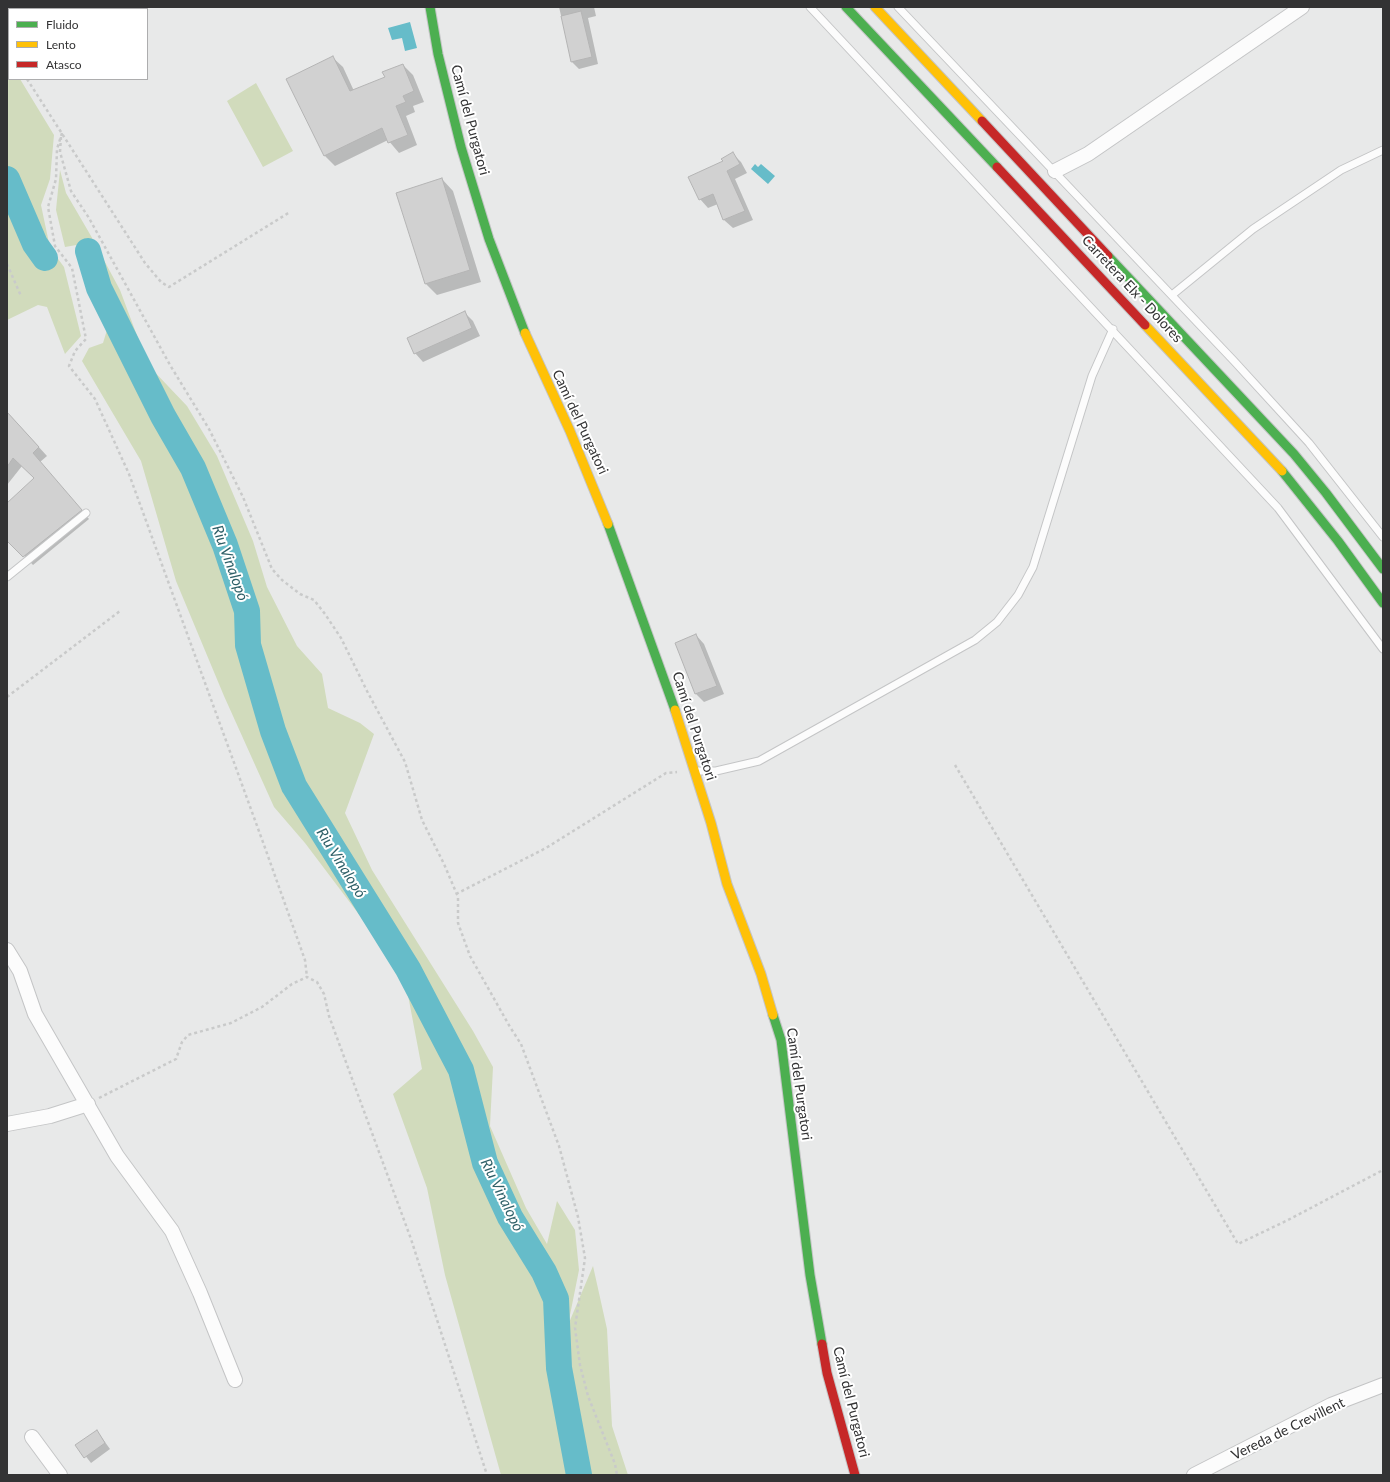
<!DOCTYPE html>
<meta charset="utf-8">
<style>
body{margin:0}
#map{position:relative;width:1390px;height:1482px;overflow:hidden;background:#e8e9e9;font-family:Lato,sans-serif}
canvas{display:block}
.frame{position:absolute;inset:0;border:8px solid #333334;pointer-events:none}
.legend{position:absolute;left:8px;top:8px;width:140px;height:72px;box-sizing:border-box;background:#fff;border:1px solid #adadae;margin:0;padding:5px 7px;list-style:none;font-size:12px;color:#333334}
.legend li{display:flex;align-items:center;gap:8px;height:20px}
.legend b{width:20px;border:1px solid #adadae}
</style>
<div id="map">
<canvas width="1390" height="1482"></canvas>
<div class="frame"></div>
<ul class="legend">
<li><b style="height:5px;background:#4caf50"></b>Fluido</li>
<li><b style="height:5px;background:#ffc107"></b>Lento</li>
<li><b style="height:5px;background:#c62828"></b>Atasco</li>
</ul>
</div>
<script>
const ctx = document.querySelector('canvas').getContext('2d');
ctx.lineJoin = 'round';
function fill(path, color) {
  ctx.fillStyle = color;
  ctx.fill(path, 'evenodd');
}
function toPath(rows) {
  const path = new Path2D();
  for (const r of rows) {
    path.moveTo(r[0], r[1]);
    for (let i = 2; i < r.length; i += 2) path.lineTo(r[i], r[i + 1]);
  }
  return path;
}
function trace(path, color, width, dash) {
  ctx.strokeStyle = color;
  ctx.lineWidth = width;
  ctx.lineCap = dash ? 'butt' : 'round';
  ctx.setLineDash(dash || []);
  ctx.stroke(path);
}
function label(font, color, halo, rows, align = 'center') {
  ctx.font = font + ' Lato,sans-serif';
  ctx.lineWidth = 4;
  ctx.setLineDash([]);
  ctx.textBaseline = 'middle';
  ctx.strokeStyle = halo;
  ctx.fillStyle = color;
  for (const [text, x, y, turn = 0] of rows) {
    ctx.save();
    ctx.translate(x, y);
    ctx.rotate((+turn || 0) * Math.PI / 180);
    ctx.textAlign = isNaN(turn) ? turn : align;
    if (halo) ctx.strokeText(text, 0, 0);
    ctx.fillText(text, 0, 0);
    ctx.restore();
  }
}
fill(toPath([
 [7,55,9,59,9,79,20,79,54,135,50,179,41,205,50,248,64,267,81,336,65,354,47,307,38,305,7,320],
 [256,83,293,151,263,167,227,101],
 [60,170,66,193,91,236,120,290,148,365,187,406,217,456,253,541,267,587,297,646,322,674,328,708,360,723,374,734,345,813,372,870,473,1031,493,1067,490,1126,526,1208,547,1244,557,1201,575,1230,579,1270,568,1325,593,1266,607,1329,612,1426,628,1475,501,1475,445,1275,427,1188,393,1094,422,1069,404,974,305,843,274,807,224,696,176,581,141,461,82,361,89,348,103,343,107,330,82,244,65,247,56,210]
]), '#d1dbbc');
fill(toPath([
 [410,22,417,48,405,51,402,38,392,40,388,28],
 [755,164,758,167,761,164,775,176,768,184,751,169]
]), '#66bcc9');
fill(toPath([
 [559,7,594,7,596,16,588,18,598,64,579,69,572,62],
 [332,57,343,67,354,91,386,78,403,65,413,75,424,102,413,106,415,112,406,116,417,145,399,153,388,140,335,166,325,156],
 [732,153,741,162,747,173,735,179,753,220,733,228,724,220,718,204,708,208,700,199,724,161],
 [442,179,453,191,481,282,437,295,426,284],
 [465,313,473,321,480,336,423,362,415,353],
 [7,412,47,456,40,462,89,519,33,565,7,538,7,504,35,479,22,466,7,485],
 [696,635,704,644,724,694,704,702,696,694,676,644],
 [97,1431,110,1449,91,1463,77,1445]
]), '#0003');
trace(toPath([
 [7,179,35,244,45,258],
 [88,251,99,288,163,416,193,468,225,545,247,611,248,645,273,731,294,786,408,969,461,1070,485,1163,510,1217,544,1272,556,1299,559,1368,579,1475]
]), '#66bcc9', 26);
const building = toPath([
 [581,11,592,57,571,62,561,16,581,11],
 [333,56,350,91,385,77,382,72,403,64,414,91,403,96,406,102,396,106,408,135,388,143,382,128,324,156,286,79,333,56],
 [733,152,740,164,727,171,745,211,723,220,713,194,699,200,688,177,723,161,721,159,733,152],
 [442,178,470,270,425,284,396,193,442,178],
 [465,311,472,328,414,354,407,338,465,311],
 [7,412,39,447,33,453,82,510,23,557,7,541,7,503,34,478,13,458,7,467,7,412],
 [696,634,717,686,695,694,675,643,696,634],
 [97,1430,105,1443,84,1458,75,1445,97,1430]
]);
fill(building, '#d1d1d1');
trace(building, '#b4b4b4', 1);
const lane = toPath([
 [810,7,1278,508,1383,649],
 [898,7,1234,361,1309,443,1383,537],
 [1172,295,1253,229,1341,170,1383,150],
 [7,577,86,513],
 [697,771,716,771,759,761,975,640,997,622,1018,595,1033,567,1092,376,1113,329]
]);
const street = toPath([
 [1055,171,1088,154,1302,7],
 [7,950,20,971,35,1014,117,1156,172,1231,200,1293,235,1380],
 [7,1124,50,1116,88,1104],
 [32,1437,60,1475],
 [1194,1475,1331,1405,1383,1385]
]);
const fast = toPath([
 [430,7,438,54,461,147,489,239,525,333],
 [846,7,997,167],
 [1108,256,1294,454,1326,493,1383,569],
 [1282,471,1338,541,1383,603],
 [608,524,675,710],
 [773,1015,781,1040,810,1275,822,1344]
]);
const slow = toPath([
 [875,7,982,121],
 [1145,325,1282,471],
 [525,333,570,431,608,524],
 [675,710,711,823,727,884,761,974,773,1015]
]);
const jam = toPath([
 [982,121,1108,256],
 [997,167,1145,325],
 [822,1344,827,1373,855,1475]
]);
trace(lane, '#c4c5c6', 9);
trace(street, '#c4c5c6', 16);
trace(fast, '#c4c5c6', 11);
trace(slow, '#c4c5c6', 11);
trace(jam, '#c4c5c6', 11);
trace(toPath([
 [7,37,9,41],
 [27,79,145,263,161,282,169,287,290,212],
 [62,133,57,149,56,179,48,207,55,246,72,268,86,339,75,351,69,366,95,399,129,474,264,845,305,960,307,977],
 [61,137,60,152,71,191,89,218,170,365,209,429,243,497,272,569,282,580,300,594,314,600,325,614,341,638,367,691,405,762,422,820,444,864,458,897,458,923,470,956,510,1027,521,1044,559,1146,578,1217,585,1258,575,1328,580,1365,588,1396,615,1464,617,1475],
 [7,264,21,296],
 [7,697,120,611],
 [955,765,1238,1244,1288,1220,1383,1170],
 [456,894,546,848,666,773,677,772],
 [99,1098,176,1059,182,1042,188,1035,231,1023,262,1007,292,984,307,977,317,982,324,994,329,1016,411,1239,487,1475]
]), '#c9caca', 2.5, [3, 3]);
trace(lane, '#fcfcfc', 7);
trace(street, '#fcfcfc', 14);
trace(fast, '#4caf50', 9);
trace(slow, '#ffc107', 9);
trace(jam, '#c62828', 9);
label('14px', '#333334', '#fff', [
 ["Camí del Purgatori",470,120,75],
 ["Carretera Elx - Dolores",1132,289,47],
 ["Camí del Purgatori",580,422,65],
 ["Camí del Purgatori",694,726,72],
 ["Camí del Purgatori",799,1084,82],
 ["Camí del Purgatori",851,1402,76],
 ["Vereda de Crevillent",1288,1429,-26]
]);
label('italic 15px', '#2f6068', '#fff', [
 ["Riu Vinalopó",230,563,70],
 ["Riu Vinalopó",341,863,58],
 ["Riu Vinalopó",502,1195,64]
]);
</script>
